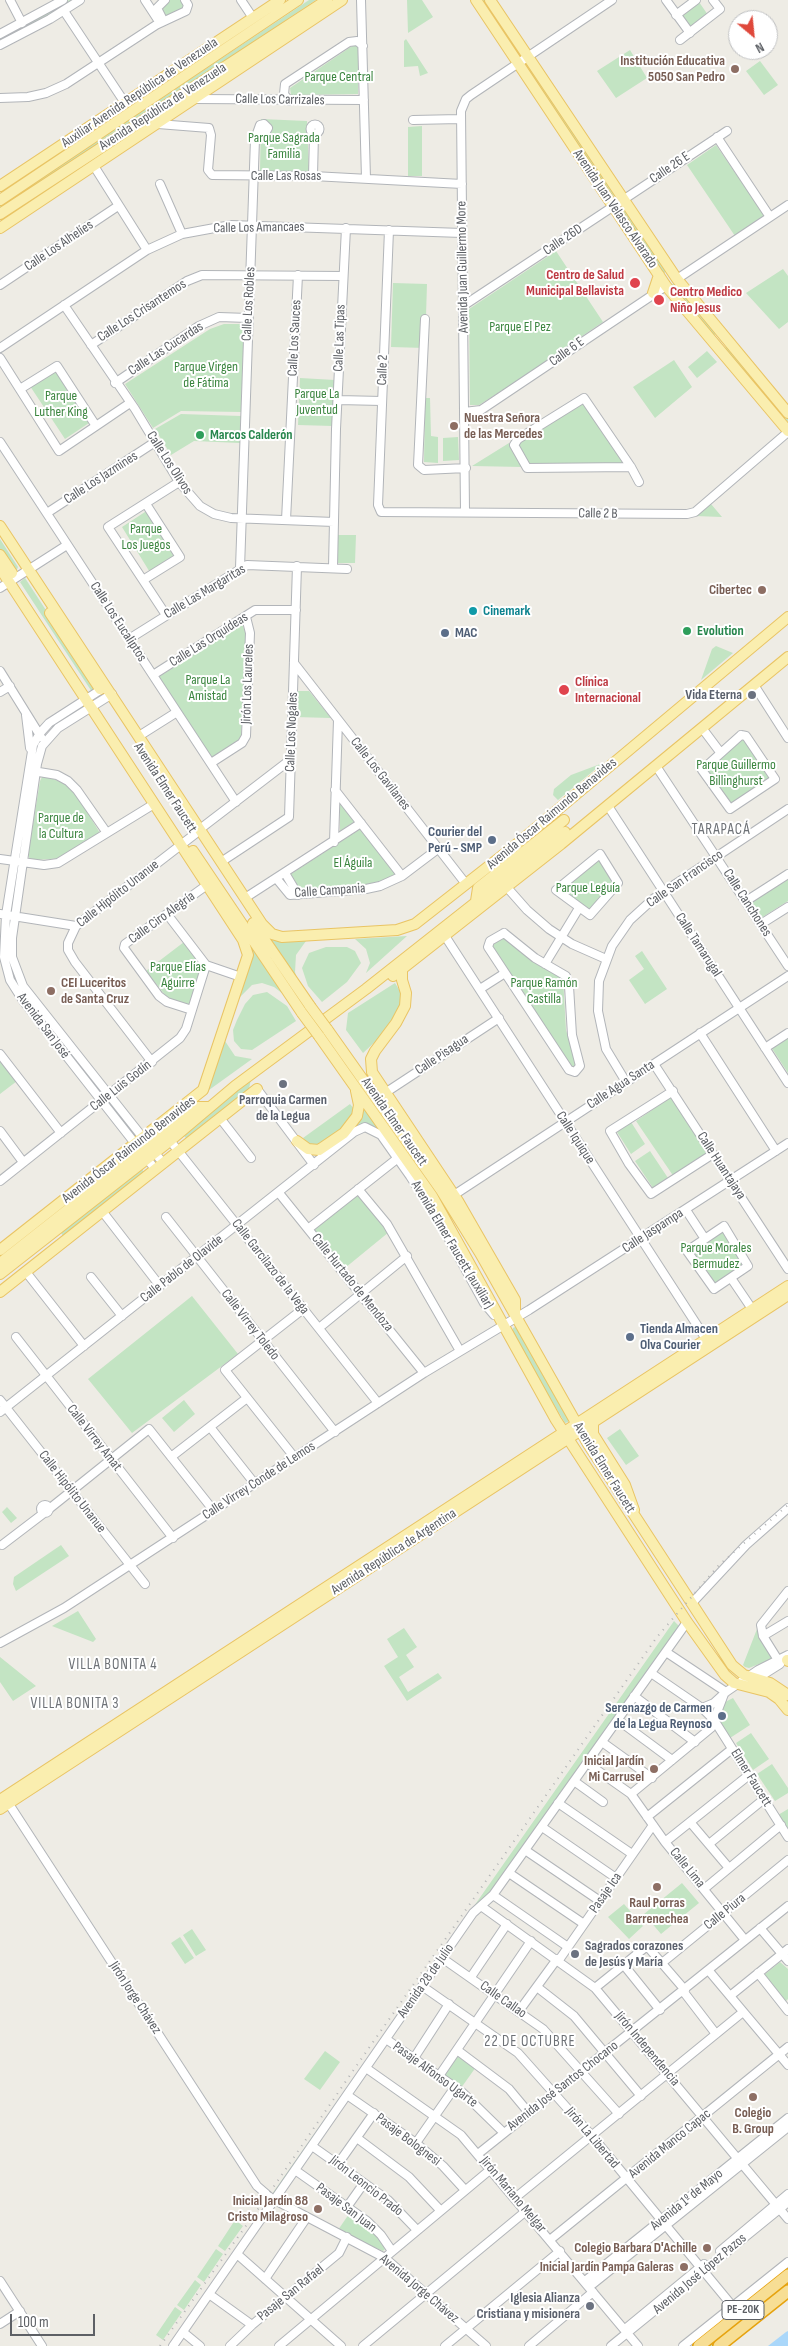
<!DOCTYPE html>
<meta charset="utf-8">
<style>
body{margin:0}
#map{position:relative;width:788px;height:2346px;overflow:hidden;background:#eeece5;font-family:"Sofia Sans Condensed",sans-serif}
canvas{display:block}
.north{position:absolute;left:728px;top:10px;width:50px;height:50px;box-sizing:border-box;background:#fff;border:1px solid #bebfc1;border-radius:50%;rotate:152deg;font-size:14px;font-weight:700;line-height:20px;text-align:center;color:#5d6065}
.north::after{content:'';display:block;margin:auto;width:18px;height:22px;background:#df483b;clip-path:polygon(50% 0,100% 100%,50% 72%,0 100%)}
.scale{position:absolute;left:10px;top:2314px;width:85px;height:22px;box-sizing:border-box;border:2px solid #5d6065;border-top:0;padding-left:6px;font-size:15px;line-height:18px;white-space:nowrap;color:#5d6065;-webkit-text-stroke:4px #fff;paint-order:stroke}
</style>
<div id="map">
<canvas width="788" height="2346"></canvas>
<div class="north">N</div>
<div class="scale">100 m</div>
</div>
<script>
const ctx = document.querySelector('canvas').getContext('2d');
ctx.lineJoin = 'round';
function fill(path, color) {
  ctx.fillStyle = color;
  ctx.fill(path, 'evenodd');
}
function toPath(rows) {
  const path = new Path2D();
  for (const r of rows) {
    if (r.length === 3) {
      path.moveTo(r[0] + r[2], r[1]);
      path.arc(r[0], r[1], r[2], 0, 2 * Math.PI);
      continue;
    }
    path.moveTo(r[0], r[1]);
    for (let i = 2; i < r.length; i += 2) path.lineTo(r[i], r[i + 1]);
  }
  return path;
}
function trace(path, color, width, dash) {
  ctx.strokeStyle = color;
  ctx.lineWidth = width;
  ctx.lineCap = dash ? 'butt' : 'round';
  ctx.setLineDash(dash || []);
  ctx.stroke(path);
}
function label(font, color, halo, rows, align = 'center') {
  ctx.font = font + ' "Sofia Sans Condensed",sans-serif';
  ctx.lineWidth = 4;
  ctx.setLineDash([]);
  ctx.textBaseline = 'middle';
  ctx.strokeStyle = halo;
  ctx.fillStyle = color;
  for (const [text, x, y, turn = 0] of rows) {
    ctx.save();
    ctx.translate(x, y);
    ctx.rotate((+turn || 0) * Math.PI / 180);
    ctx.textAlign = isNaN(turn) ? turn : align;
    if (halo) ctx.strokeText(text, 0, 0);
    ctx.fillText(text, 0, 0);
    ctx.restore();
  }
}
fill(toPath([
 [69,0,75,0,0,42,0,37],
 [163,0,184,0,189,7,164,23,153,7],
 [309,0,316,0,0,211,0,206],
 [407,0,422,0,433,17,408,33],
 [480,0,487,0,523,55,519,56],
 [699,2,708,15,689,28,680,15],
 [406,39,428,73,420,76,418,66,404,67,404,41],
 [358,42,358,94,291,95,290,88],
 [630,50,647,78,616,98,597,71],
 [760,61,778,85,764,95,746,71],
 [528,69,543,84,615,195,610,198],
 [261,119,307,121,309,172,260,171],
 [422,126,422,176,408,176,408,127],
 [716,145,765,216,735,236,687,165],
 [92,159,95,161,5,219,11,213],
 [626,210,667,271,661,275,621,213],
 [556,251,603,322,557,353,552,359,479,405,470,405,469,309],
 [783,269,788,276,788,322,779,329,746,293],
 [393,283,427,284,425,348,391,347],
 [676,283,718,332,713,336,670,285],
 [224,324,244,324,241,412,181,411,153,428,125,384,210,329],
 [728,345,788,415,788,422,778,409,774,408,725,348],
 [707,351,717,362,697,378,688,367],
 [674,360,692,387,655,418,633,387],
 [57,368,92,421,65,439,30,386],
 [300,378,335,380,333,426,298,425],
 [425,398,430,398,431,436,438,437,438,463,424,462],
 [582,400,625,464,527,464,517,443],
 [181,414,241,416,240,443,194,441,171,455,155,429],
 [458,437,459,460,443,461,443,438],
 [509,443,523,467,472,466],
 [711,504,722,517,695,516],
 [148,510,177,556,151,574,122,527],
 [338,535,356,535,355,563,337,563],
 [0,539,18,567,16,572,0,552],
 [25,578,96,687,92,692,20,582],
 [242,624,246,634,241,737,239,742,213,761,157,678],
 [716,646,733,653,701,680,712,649],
 [296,691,309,691,331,718,295,717],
 [742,736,770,780,730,807,705,771],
 [603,763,558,800,553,795,554,789,571,775],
 [43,775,66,784,74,791,100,833,64,858,36,860,30,860,28,855,40,781],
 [340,804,355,821,340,831],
 [360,829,396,875,382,883,364,886,300,890,291,874],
 [598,857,616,882,591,913,559,888],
 [788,879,788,901,761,918,751,902],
 [8,924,13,924,11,937,18,980,100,1086,96,1089,24,998,13,979,6,956],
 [268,934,278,939,306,941,296,955,295,972,298,982],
 [503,934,563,978,566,1030,577,1068,574,1071,492,948,491,942],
 [407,936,366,973,370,963,366,949,355,939],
 [184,942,200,962,202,969,190,1005,175,1002,165,995,146,971],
 [251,947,283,994,274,987,262,983,252,985,238,999,245,980],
 [326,947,347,947,355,951,361,963,347,982,322,1002,308,986,302,968,309,953],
 [642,951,667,989,645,1004,629,980,644,969,635,956],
 [395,983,400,991,400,1007,394,1019,378,1039,363,1053,346,1030,348,1013],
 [267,992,287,1006,296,1021,252,1050,241,1049,234,1041,233,1030,237,1020,245,1004,253,995],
 [788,1037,788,1073,771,1047],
 [225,1041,235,1056,252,1059,209,1090,207,1087],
 [0,1059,17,1081,0,1094],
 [251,1079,248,1094,188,1140,183,1135],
 [671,1097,709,1155,674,1177,636,1121],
 [350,1104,355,1110,344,1127,326,1143,316,1146,309,1145,303,1138],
 [362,1104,387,1138,356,1127,360,1119],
 [631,1122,645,1144,631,1154,617,1132],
 [650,1151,668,1178,653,1188,635,1161],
 [142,1169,145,1174,63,1236,61,1233,63,1230],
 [358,1194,389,1232,345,1268,313,1229],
 [722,1229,745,1265,712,1286,690,1250],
 [192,1296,238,1354,132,1433,88,1379],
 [517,1326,569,1420,568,1422,565,1423,512,1334,513,1328],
 [184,1400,195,1414,174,1432,162,1418],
 [620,1429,639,1456,626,1465,607,1438],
 [7,1507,17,1518,11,1523,2,1512],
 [61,1545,69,1556,16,1591,13,1584,14,1577],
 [78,1611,96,1639,93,1642,52,1626],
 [674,1621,679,1626,677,1634,488,1900,477,1907,274,2196,272,2194],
 [404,1628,417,1647,406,1655,414,1667,399,1677,408,1692,438,1673,442,1678,407,1701,384,1666,398,1657,387,1639],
 [757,1629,774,1658,749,1668,745,1667,743,1665],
 [0,1657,36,1686,13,1701,0,1682],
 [733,1698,750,1725,730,1738,716,1719,721,1704],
 [751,1733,769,1759,753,1770,736,1743],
 [772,1764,788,1788,788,1793,775,1801,757,1774],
 [788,1809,788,1830,778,1815],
 [682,1883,699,1903,661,1934,644,1914],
 [624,1904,643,1926,629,1939,608,1917],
 [192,1929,206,1950,196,1956,183,1935],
 [180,1937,194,1958,185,1964,171,1943],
 [780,1962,788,1969,788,1999,785,2002,764,1975],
 [325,2051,340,2062,320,2090,304,2079],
 [457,2053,476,2067,461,2088,442,2074],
 [349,2214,365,2224,381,2241,385,2249,383,2251,376,2248,338,2230],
 [235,2220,243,2226,225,2251,218,2246],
 [216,2249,223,2254,204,2282,197,2277],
 [195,2280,201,2285,184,2310,177,2305],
 [773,2290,776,2295,713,2346,704,2346],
 [175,2307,182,2312,163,2340,156,2335]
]), '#c3e4c3');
fill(toPath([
 [788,2331,788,2346,768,2346,786,2332]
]), '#aad7fa');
const minor = toPath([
 [10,0,22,23],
 [145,0,160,23],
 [241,0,253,18],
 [361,0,366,178],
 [666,0,690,33],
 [64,11,125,103],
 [676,15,696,0],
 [162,18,157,8,165,0],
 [0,34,63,0],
 [680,40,720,9,713,0],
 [0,45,50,19,80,0],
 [0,98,28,97,46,93,66,84,156,25,186,11,188,5,185,0],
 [195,99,364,100],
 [289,101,284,94,285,84,349,42,357,41,363,46],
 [413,120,460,119],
 [158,124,209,128,211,135,208,170,212,175,313,176,462,184],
 [315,129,4.5],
 [717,137,770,217],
 [94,166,147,250],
 [313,176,314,134],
 [160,184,182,234],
 [389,230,378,505,381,512,687,514,695,512,788,432],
 [677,279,788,205],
 [0,285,118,206],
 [64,305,135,409,179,482,200,506,214,514,231,518,334,522],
 [463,306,727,131],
 [425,319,418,465,424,470,466,468],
 [91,345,187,281,202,275,343,276],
 [0,348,147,250,182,234,231,225,462,233],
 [0,358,59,451,130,403],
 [115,383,199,326,219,317,248,318],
 [20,389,57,366,96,426],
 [338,400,382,401],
 [464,412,481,410,666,286],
 [0,442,236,802],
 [631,467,527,468,514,445,518,439,584,398,631,467,639,482],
 [465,511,461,111,466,99,471,95,612,0],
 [47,513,155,442],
 [286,520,298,275],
 [333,567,336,429,346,228],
 [240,568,255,139,260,125,264,124,268,128,264,135,258,131],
 [143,580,180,557,146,504],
 [0,588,67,545],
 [166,615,108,527,179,482],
 [129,639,247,565,347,569],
 [294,663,466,884],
 [0,671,41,737],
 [153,675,255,610,296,610],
 [754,685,788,738],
 [105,687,49,723,40,733,33,745,6,915,4,957,10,980,24,1002,155,1169],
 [0,692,10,686],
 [112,694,58,728,42,746,37,764,12,938,12,957,23,986,163,1163],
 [26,715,30,748],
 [702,728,720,752],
 [741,735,746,736,775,779,730,809,702,770,741,735],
 [139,736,177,712],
 [211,763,242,743,246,736,250,633,246,617],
 [656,766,788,966],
 [33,771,57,775,68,781,77,790,107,833],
 [335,790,402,876],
 [608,806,788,1083],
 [200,829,290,760],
 [334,842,338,720],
 [600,854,618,883,590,915,556,890,600,854],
 [0,859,44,865,58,863,154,804],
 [221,862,289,817,297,566],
 [285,873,298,895],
 [276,878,290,895,366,889,380,886,402,876,439,848],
 [504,884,527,910,549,929,572,944,606,959],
 [245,898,361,823],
 [746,901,788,874],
 [0,914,76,926],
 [167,914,206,965,241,977],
 [761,924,788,907],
 [504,933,535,958,566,976,569,986,572,1035,580,1066,575,1072,569,1070,488,947,490,941,504,933],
 [445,936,706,1339],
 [545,964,579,908],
 [480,989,505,973],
 [192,1010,167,1002,159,996,124,948,125,944,207,885],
 [700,1033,776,1151],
 [765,1048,788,1033],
 [0,1054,61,1133],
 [152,1062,75,962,68,950,68,943,76,926,195,834],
 [654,1064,788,1269],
 [626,1082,606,1049,598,1011,599,981,612,946,630,920,653,899,788,809],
 [257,1089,314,1165],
 [673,1091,610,1131,629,1164,651,1194,713,1154],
 [385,1093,499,1018],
 [220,1118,251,1158],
 [0,1131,23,1162],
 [168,1138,378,1403],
 [0,1181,180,1038,186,1029,206,965],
 [358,1189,387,1224,460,1351],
 [279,1193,424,1373],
 [454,1195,788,976],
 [686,1210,705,1239],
 [102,1211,160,1286],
 [166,1217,335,1432],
 [724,1226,748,1266,714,1289,687,1251,724,1226],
 [308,1229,398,1158],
 [26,1272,84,1346],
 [91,1277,122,1316],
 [731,1278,752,1309],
 [319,1328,407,1256],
 [16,1337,173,1538],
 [0,1400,145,1584],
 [0,1412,354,1132,365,1127,381,1135,410,1176,439,1221,484,1303,494,1315],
 [210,1427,255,1484],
 [171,1457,247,1398],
 [295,1458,225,1370,303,1309],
 [45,1509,4],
 [49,1509,149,1429,214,1511],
 [2,1545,44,1513],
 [692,1603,746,1545,788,1508],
 [763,1636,788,1621],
 [0,1643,64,1608,424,1373,529,1310,788,1143],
 [666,1652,726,1692],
 [778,1660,763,1636,761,1625,788,1591],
 [651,1673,702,1708,714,1720,788,1837],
 [753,1681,780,1664],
 [634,1696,695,1742],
 [702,1708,714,1703,726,1692,758,1670,788,1655],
 [618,1720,672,1760],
 [602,1742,652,1778],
 [587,1763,631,1794,665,1842,745,1940],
 [574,1781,603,1802],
 [631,1794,711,1728,724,1694],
 [7,1801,257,2186,271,2198,385,2258,486,2346],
 [558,1803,632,1854],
 [647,1817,732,1749],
 [690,1822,729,1868],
 [542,1827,616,1878],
 [665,1842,749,1775],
 [709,1844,764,1799],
 [525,1850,600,1901],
 [509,1873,584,1924],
 [704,1889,781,1825],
 [493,1895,568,1947],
 [481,1906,595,1988,788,2219],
 [760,1928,788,1961],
 [442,1958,543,2029,619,2114],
 [559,1960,653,1825],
 [662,1963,788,1860],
 [623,1964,660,2010],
 [709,1971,788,2065],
 [758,1973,788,2011],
 [471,1977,507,1924],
 [422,1986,518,2053,592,2136,739,2314],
 [537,1987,574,2016,641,2096],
 [595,1988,647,1946,685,1990],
 [683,1991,716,2034],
 [730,1996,788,1949],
 [519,2011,557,1959],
 [386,2039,462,2092,504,2133],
 [457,2050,509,2089,529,2113],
 [414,2058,449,2004],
 [366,2068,461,2135,638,2346],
 [439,2076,531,1941],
 [347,2095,416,2143,443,2166,465,2190],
 [357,2138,409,2177,440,2210],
 [416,2143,455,2087],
 [312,2146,388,2200,417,2230],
 [478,2154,788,1906],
 [338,2164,374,2113],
 [295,2170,367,2221,381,2235,392,2251],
 [515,2198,743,2012],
 [347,2207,364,2183],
 [551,2239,788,2047],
 [720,2251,788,2194],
 [237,2254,341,2346],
 [265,2279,307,2217],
 [0,2281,42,2346],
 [585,2281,788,2118],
 [589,2287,788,2127],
 [209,2294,252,2325],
 [0,2324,20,2311],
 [625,2329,704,2264],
 [183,2332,200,2346],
 [173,2346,473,1913,493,1895,687,1622],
 [230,2346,252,2325,339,2253,347,2237],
 [279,2346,491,2169],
 [363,2346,526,2211],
 [445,2346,560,2251],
 [529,2346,593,2292],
 [611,2346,788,2202],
 [683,2346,788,2262]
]);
const major = toPath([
 [476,0,666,286,788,431],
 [490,0,677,279,788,413],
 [0,186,280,0],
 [0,200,298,0],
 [0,214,327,0],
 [0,228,342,0],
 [653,293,659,275],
 [0,526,262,924,272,934,282,937,397,930,415,924,512,848,788,617],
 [0,555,12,573],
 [0,568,243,940,248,955,203,1090,0,1250],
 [50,613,100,689],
 [193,851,302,1013],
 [476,901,478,888,564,820],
 [253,923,310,1006],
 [402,969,402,980,406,993,405,1006,396,1023,375,1051,371,1059,372,1072,458,1201,515,1300,515,1313],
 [393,976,561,844,788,657],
 [327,1029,441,1190,480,1253,588,1444,732,1665,744,1675,770,1683,788,1695],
 [319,1036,432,1196,556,1420,687,1622,725,1675,734,1683,769,1692,779,1699,788,1710],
 [297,1141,308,1149,319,1150,344,1133,357,1116,359,1105,356,1091],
 [0,1263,188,1115,198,1107,208,1107],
 [0,1274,171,1140,235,1086,366,989,565,832],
 [0,1292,257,1089],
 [593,1422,593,1434,625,1485,634,1510],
 [787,1660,788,1661],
 [0,1800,788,1286],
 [0,1809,788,1295]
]);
const highway = toPath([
 [699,2346,788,2275],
 [719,2346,788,2291]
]);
trace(minor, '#b2b5b9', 10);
trace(major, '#e9c464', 12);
trace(highway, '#e6a20e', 14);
trace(minor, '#fff', 8);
trace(major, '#faeeaf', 10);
trace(highway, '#f7de94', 11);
trace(toPath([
 [160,2346,268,2195,357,2065,657,1637,719,1565,788,1505]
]), '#b3b4b5', 2, [1, 6]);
const majorBridge = toPath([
 [310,1006,327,1029],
 [302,1013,319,1036]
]);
trace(majorBridge, '#e9c464', 12, []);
trace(majorBridge, '#faeeaf', 10);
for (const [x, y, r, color] of [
 [735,69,5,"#8d6e63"],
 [635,283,6,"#e0444e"],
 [659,300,6,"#e0444e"],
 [454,426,5,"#8d6e63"],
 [200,435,5,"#2e9e5b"],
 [762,590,5,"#8d6e63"],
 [473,611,5,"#0f9aa8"],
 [687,631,5,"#2e9e5b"],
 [445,633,5,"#5c6f8a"],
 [564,690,6,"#e0444e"],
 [752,695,5,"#6b7280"],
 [492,840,5,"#5c6f8a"],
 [51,991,5,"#8d6e63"],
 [283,1084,5,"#6b7280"],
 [630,1337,5,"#5c6f8a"],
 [722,1716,5,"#5c6f8a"],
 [654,1769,5,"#8d6e63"],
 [657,1887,5,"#8d6e63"],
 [575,1954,5,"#6b7280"],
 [753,2097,5,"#8d6e63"],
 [318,2209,5,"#8d6e63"],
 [707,2248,5,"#8d6e63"],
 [684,2267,5,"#8d6e63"],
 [590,2306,5,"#6b7280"]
]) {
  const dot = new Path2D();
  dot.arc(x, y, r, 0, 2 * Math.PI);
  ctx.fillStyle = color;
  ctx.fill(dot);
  trace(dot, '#fff', 2);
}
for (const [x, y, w] of [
 [743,2310,42]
]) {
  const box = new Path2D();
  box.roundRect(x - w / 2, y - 9.5, w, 19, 4);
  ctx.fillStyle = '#fff';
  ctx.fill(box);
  trace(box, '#5d6065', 1);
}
label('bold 12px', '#5d6065', null, [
 ["PE-20K",743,2310]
]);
label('bold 14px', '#785e54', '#fff', [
 ["Institución Educativa",725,61],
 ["5050 San Pedro",725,77],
 ["Nuestra Señora",464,418,"left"],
 ["de las Mercedes",464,434,"left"],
 ["Cibertec",752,590],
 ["CEI Luceritos",61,983,"left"],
 ["de Santa Cruz",61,999,"left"],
 ["Inicial Jardín",644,1761],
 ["Mi Carrusel",644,1777],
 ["Raul Porras",657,1903,"center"],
 ["Barrenechea",657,1919,"center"],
 ["Colegio",753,2113,"center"],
 ["B. Group",753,2129,"center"],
 ["Inicial Jardín 88",308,2201],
 ["Cristo Milagroso",308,2217],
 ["Colegio Barbara D'Achille",697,2248],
 ["Inicial Jardín Pampa Galeras",674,2267]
], 'right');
label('14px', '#3b853f', '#fff', [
 ["Parque Central",339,77],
 ["Parque Sagrada",284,138],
 ["Familia",284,154],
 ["Parque El Pez",520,327],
 ["Parque Virgen",206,367],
 ["de Fátima",206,383],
 ["Parque La",317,394],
 ["Juventud",317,410],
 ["Parque",61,396],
 ["Luther King",61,412],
 ["Parque",146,529],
 ["Los Juegos",146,545],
 ["Parque La",208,680],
 ["Amistad",208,696],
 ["Parque Guillermo",736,765],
 ["Billinghurst",736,781],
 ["Parque de",61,818],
 ["la Cultura",61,834],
 ["El Águila",353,863],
 ["Parque Leguía",588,888],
 ["Parque Elías",178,967],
 ["Aguirre",178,983],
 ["Parque Ramón",544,983],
 ["Castilla",544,999],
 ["Parque Morales",716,1248],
 ["Bermudez",716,1264]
]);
label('14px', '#5d6065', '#fff', [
 ["Auxiliar Avenida República de Venezuela",140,93,-34],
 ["Calle Los Carrizales",280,100,1],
 ["Avenida República de Venezuela",163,107,-33],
 ["Calle 26 E",670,168,-34],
 ["Calle Las Rosas",286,176],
 ["Avenida Juan Velasco Alvarado",615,209,56],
 ["Calle Los Amancaes",259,228,-1],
 ["Calle 26D",563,240,-34],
 ["Calle Los Alhelíes",59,246,-34],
 ["Avenida Juan Guillermo More",463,267,-91],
 ["Calle Los Robles",249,304,-87],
 ["Calle Los Crisantemos",142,311,-33],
 ["Calle Los Sauces",295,338,-87],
 ["Calle Las Tipas",340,338,-88],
 ["Calle Las Cucardas",166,349,-33],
 ["Calle 6 E",567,352,-36],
 ["Calle 2",383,370,-88],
 ["Calle Los Olivos",169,463,57],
 ["Calle Los Jazmines",101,478,-33],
 ["Calle 2 B",598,514,1],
 ["Calle Las Margaritas",205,592,-31],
 ["Calle Los Eucaliptos",118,622,57],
 ["Calle Las Orquídeas",209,640,-32],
 ["Jirón Los Laureles",248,684,-88],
 ["Calle Los Nogales",292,732,-88],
 ["Calle Los Gavilanes",380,774,52],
 ["Avenida Elmer Faucett",165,788,57],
 ["Avenida Óscar Raimundo Benavides",552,814,-40],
 ["Calle San Francisco",685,879,-35],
 ["Calle Campania",330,891,-4],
 ["Calle Hipólito Unanue",118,894,-38],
 ["Calle Canchones",747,903,57],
 ["Calle Ciro Alegría",162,918,-36],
 ["Calle Tamarugal",698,945,57],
 ["Avenida San José",43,1026,53],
 ["Calle Pisagua",442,1055,-34],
 ["Calle Agua Santa",621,1085,-33],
 ["Calle Luis Godín",121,1086,-38],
 ["Avenida Elmer Faucett",394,1122,55],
 ["Calle Iquique",575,1138,57],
 ["Avenida Óscar Raimundo Benavides",129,1150,-38],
 ["Calle Huantajaya",721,1166,57],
 ["Calle Jaspampa",653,1231,-33],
 ["Avenida Elmer Faucett (auxiliar)",452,1245,59],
 ["Calle Garcilazo de la Vega",270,1267,52],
 ["Calle Pablo de Olavide",182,1269,-38],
 ["Calle Hurtado de Mendoza",352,1283,51],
 ["Calle Virrey Toledo",250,1325,52],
 ["Calle Virrey Amat",94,1438,52],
 ["Avenida Elmer Faucett",604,1468,58],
 ["Calle Virrey Conde de Lemos",259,1481,-33],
 ["Calle Hipólito Unanue",72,1492,52],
 ["Avenida República de Argentina",394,1552,-33],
 ["Elmer Faucett",751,1778,58],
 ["Calle Lima",687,1868,51],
 ["Pasaje Ica",606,1893,-55],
 ["Calle Piura",725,1912,-39],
 ["Avenida 28 de Julio",426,1981,-55],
 ["Jirón Jorge Chávez",135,1998,57],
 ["Calle Callao",503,2000,35],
 ["Jirón Independencia",647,2049,50],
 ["Pasaje Alfonso Ugarte",435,2075,36],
 ["Avenida José Santos Chocano",563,2086,-38],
 ["Jirón La Libertad",592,2138,50],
 ["Pasaje Bolognesi",408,2140,37],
 ["Avenida Manco Capac",670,2144,-39],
 ["Jirón Leoncio Prado",366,2186,38],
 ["Jirón Mariano Melgar",513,2195,50],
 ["Avenida 1º de Mayo",687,2200,-39],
 ["Pasaje San Juan",346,2208,37],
 ["Avenida José López Pazos",700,2274,-40],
 ["Avenida Jorge Chávez",419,2289,40],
 ["Pasaje San Rafael",291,2293,-39]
]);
label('bold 14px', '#be3a42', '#fff', [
 ["Centro de Salud",624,275,"right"],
 ["Municipal Bellavista",624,291,"right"],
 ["Centro Medico",670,292],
 ["Niño Jesus",670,308],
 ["Clínica",575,682],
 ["Internacional",575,698]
], 'left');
label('bold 14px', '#27864d', '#fff', [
 ["Marcos Calderón",210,435],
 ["Evolution",697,631]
], 'left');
label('bold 14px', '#0d838f', '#fff', [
 ["Cinemark",483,611]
], 'left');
label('bold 14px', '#4e5e75', '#fff', [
 ["MAC",455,633],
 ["Courier del",482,832,"right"],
 ["Perú - SMP",482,848,"right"],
 ["Tienda Almacen",640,1329],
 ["Olva Courier",640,1345],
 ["Serenazgo de Carmen",712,1708,"right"],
 ["de la Legua Reynoso",712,1724,"right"]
], 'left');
label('bold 14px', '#5b616d', '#fff', [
 ["Vida Eterna",742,695],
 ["Parroquia Carmen",283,1100,"center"],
 ["de la Legua",283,1116,"center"],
 ["Sagrados corazones",585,1946,"left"],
 ["de Jesús y María",585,1962,"left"],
 ["Iglesia Alianza",580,2298],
 ["Cristiana y misionera",580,2314]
], 'right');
ctx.letterSpacing = '1px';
label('15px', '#6e7277', '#fff', [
 ["TARAPACÁ",721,830],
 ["VILLA BONITA 4",113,1665],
 ["VILLA BONITA 3",75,1704],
 ["22 DE OCTUBRE",530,2042]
]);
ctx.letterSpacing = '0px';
</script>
